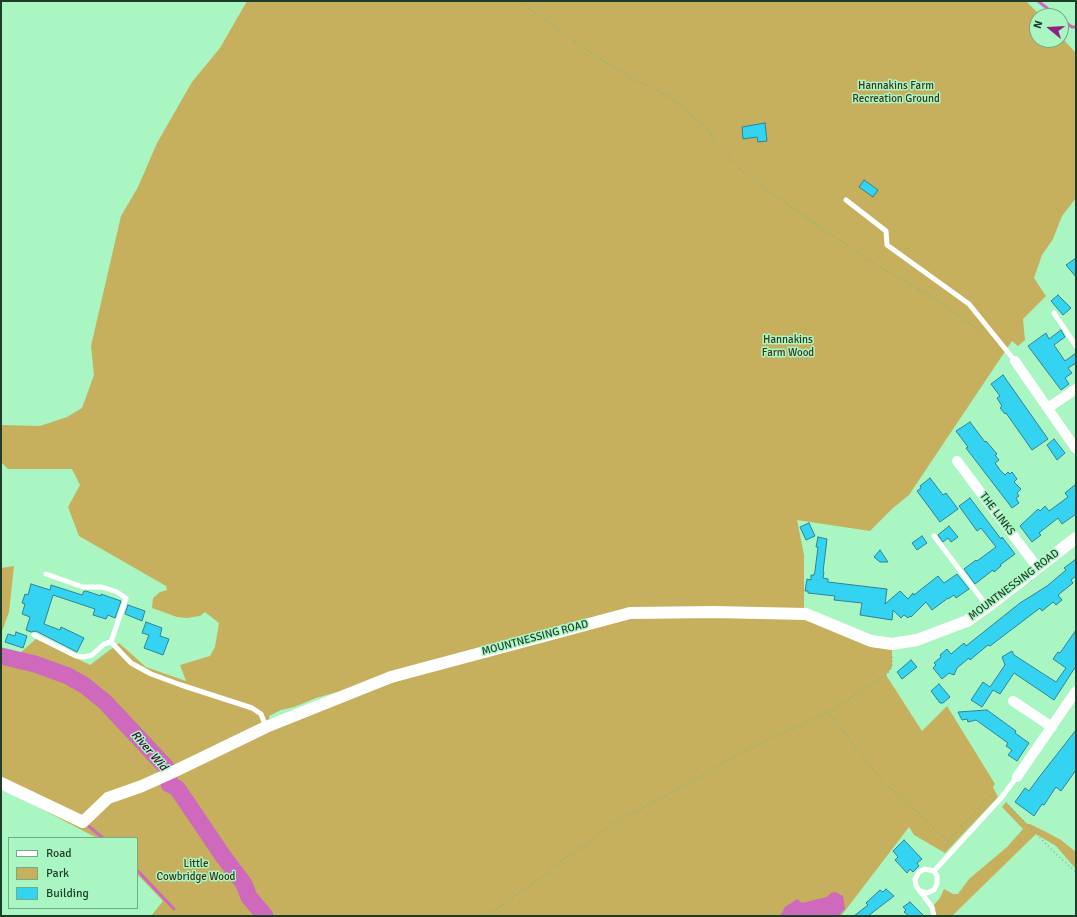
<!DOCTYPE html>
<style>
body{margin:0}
#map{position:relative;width:1077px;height:917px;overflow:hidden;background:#aaf6c3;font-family:Signika,sans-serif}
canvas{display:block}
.frame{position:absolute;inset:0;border:2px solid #1e3d29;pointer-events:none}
.legend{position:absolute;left:8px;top:837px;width:130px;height:72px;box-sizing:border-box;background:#aaf6c3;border:1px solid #72ac85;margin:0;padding:5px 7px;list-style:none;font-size:12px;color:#1e3d29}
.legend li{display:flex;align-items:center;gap:8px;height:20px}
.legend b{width:20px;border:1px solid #72ac85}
.north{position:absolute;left:1029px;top:8px;width:40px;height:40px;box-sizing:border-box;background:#aaf6c3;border:1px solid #72ac85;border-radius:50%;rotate:288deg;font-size:11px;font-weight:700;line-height:16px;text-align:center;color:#1e3d29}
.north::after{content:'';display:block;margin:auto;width:14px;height:18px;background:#922282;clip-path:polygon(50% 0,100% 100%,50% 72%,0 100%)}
</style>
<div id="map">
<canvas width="1077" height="917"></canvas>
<div class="frame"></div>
<ul class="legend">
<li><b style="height:5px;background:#fff"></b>Road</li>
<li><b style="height:11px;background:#c6af5d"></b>Park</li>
<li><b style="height:11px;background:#35d3f2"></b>Building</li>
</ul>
<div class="north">N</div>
</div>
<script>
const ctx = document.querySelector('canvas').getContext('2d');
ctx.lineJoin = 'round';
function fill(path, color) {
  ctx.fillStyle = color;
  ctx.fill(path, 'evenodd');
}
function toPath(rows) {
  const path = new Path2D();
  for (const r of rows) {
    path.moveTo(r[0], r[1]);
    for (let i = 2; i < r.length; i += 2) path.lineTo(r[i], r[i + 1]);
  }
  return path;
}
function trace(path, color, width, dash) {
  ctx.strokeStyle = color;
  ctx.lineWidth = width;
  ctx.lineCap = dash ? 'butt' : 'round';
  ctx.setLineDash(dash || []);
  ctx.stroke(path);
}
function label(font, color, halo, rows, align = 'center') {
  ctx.font = font + ' Signika,sans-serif';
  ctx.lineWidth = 3;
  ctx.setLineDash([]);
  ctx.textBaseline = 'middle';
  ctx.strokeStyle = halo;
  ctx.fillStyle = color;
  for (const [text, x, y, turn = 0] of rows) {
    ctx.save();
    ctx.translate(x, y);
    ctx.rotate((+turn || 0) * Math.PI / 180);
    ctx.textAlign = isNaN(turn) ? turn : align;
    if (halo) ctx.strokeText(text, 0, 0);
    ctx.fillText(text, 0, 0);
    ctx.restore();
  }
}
fill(toPath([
 [247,1,1026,1,1041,16,1037,16,1037,40,1061,40,1061,37,1075,52,1076,198,1062,216,1053,239,1042,255,1034,278,1046,296,1023,319,1025,340,1018,346,1012,341,909,495,893,508,870,531,797,520,804,555,804,611,892,644,892,667,886,675,922,731,947,706,995,784,993,787,998,797,945,853,914,835,909,827,841,916,151,916,163,901,137,874,137,838,97,838,1,788,1,650,20,653,36,639,90,665,119,643,146,667,186,681,180,665,210,656,215,647,219,623,205,612,200,616,187,618,177,617,152,608,153,598,160,592,167,590,166,586,79,536,68,507,80,485,72,469,8,469,1,462,1,425,40,426,67,417,82,408,94,375,91,346,121,216,138,187,157,143,192,82,220,48],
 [391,677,406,678,335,703,272,729,269,716,281,710,294,707,316,698],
 [14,566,9,612,1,634,1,568],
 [1006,802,1027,824,1030,824,1046,832,1061,840,1076,852,1076,869,1056,846,1036,834,952,916,935,916,932,907,940,898,944,889,953,894,958,894,969,879,1007,847,1023,829,1002,807]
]), '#c6af5d');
fill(toPath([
 [835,892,843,896,845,909,838,916,780,916,785,907,797,899,802,903,827,897,831,893]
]), '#cf69bd');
trace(toPath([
 [1038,1,1057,16],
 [1061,19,1072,27,1076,27],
 [86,824,103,838],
 [137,870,174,909]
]), '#cf69bd', 3);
trace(toPath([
 [1,656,35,664,68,676,84,685,105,702,165,766,169,773,169,784,177,788,223,856,244,884,249,897,265,916]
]), '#cf69bd', 17);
const building = toPath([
 [765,123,767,141,758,142,757,137,743,139,742,127,765,123],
 [864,180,878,190,873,197,859,187,864,180],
 [1076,258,1076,277,1066,265,1076,258],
 [1058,295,1071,308,1063,315,1051,301,1058,295],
 [1061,330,1065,337,1054,345,1065,361,1076,353,1076,363,1068,368,1072,373,1065,378,1069,384,1061,390,1028,346,1046,333,1049,339,1061,330],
 [1003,375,1048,439,1032,450,1006,413,1005,414,1000,408,1002,406,997,398,1000,396,991,384,1003,375],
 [970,422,985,442,986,441,997,454,995,455,999,460,995,463,1000,470,1005,475,1008,472,1010,474,1012,472,1017,479,1014,482,1021,489,1017,493,1019,496,1016,498,1019,503,1012,508,966,448,968,447,956,431,970,422],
 [1054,439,1065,453,1057,460,1047,445,1054,439],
 [930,478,943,495,946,493,958,509,940,522,917,491,921,488,920,486,930,478],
 [1076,484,1076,514,1062,524,1058,518,1039,533,1041,535,1032,542,1020,526,1038,509,1040,511,1045,506,1049,511,1068,497,1065,493,1076,484],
 [970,498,1001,539,1002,537,1015,554,1000,565,1001,566,994,572,993,570,975,584,964,569,976,560,977,561,996,547,981,528,977,531,959,506,970,498],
 [809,523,815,536,806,540,800,527,809,523],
 [949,526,958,537,951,542,948,538,943,542,938,535,949,526],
 [922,536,927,543,917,550,912,543,922,536],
 [818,537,827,539,823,572,824,572,823,578,828,579,828,582,887,589,885,604,900,591,908,599,913,593,914,595,938,576,944,583,957,574,969,589,956,598,954,595,948,599,948,598,932,610,926,602,911,617,910,616,908,618,904,615,901,618,893,610,892,620,860,615,862,603,834,600,835,596,808,593,808,591,805,591,807,579,811,580,811,575,814,575,815,571,818,547,816,547,818,537],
 [880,550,888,562,880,562,874,557,880,550],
 [1076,559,1076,576,1071,580,1073,583,1058,595,1062,600,1056,605,1053,602,1042,611,1040,608,990,646,988,645,970,660,969,658,957,668,954,675,949,673,942,679,933,668,936,665,934,663,941,657,940,655,947,649,951,654,964,643,966,646,1020,603,1047,586,1066,570,1064,568,1076,559],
 [31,584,50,590,51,585,82,595,84,591,86,591,101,596,101,594,121,601,115,618,108,615,106,619,93,615,95,609,53,595,44,624,60,630,61,627,84,638,77,652,36,631,31,632,26,630,30,617,22,614,25,604,22,603,25,594,28,595,31,584],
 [128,605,145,611,142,621,125,614,128,605],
 [146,622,162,628,160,636,169,639,163,655,144,648,149,635,142,633,146,622],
 [1076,630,1076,666,1054,700,1014,673,1000,694,993,690,982,707,971,700,983,682,990,687,1005,665,1002,657,1012,651,1014,655,1056,682,1066,668,1053,659,1058,652,1060,653,1076,630],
 [16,632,27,636,23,648,5,642,8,634,15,636,16,632],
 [911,660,917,667,902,679,897,672,911,660],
 [939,684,950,697,943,703,940,703,931,691,939,684],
 [987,710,1016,731,1015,733,1029,743,1017,761,1008,755,1012,750,1006,746,1008,743,976,720,968,722,967,719,962,720,958,712,987,710],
 [1076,730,1076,770,1061,791,1056,787,1044,805,1042,804,1034,816,1015,802,1025,788,1029,791,1040,776,1076,730],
 [904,840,922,859,917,863,919,866,913,872,910,869,907,873,895,860,898,857,893,851,904,840],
 [886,889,894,896,868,916,854,916,868,905,866,903,880,890,883,892,886,889],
 [910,902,924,916,909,916,904,912,906,910,903,907,910,902]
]);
fill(building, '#35d3f2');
trace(building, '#308294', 1);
trace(toPath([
 [519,1,594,55,634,79,668,96,708,129,716,145,743,172,759,185,870,261,940,302,983,334],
 [828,712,886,675,892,667,892,655],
 [1006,803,1055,853,1076,872],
 [486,916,549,872,565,858,591,841,613,823,664,797,746,750,828,712,883,782,919,813,947,841,966,822,991,795,993,795]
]), '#7bb88f', 1.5, [1, 3]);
trace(toPath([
 [846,200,886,231,887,245,969,304,1015,361],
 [1054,313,1076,346],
 [934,536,987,606],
 [46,574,83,587,102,587,117,592,126,598,111,642],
 [34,635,76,656,84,657,92,655,104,644,111,642,131,663,151,674,181,685,252,708,261,714,266,727],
 [920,891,927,893,934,890,937,884,937,876,934,871],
 [934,916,932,907,916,886,915,879,919,872,925,869,934,871,1001,798,1017,777]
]), '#fff', 5);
trace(toPath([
 [1015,361,1076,449],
 [1048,408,1076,389],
 [957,461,1037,567],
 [1013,701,1052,727],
 [1017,777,1076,691]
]), '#fff', 10);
trace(toPath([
 [1,783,83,822,108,798,142,786,173,772,266,727,391,677,630,613,714,612,806,614,871,641,892,644,917,640,967,621,991,604,1076,538]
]), '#fff', 12);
label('11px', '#3b351d', '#aaf6c3', [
 ["Hannakins Farm",896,86],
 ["Recreation Ground",896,99],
 ["Hannakins",788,340],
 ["Farm Wood",788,353],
 ["Little",196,864],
 ["Cowbridge Wood",196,877]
]);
label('11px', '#1e3d29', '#aaf6c3', [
 ["THE LINKS",997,514,53],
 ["MOUNTNESSING ROAD",1014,585,-37],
 ["MOUNTNESSING ROAD",535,638,-15]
]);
label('italic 12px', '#48063f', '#aaf6c3', [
 ["River Wid",149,751,49]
]);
</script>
